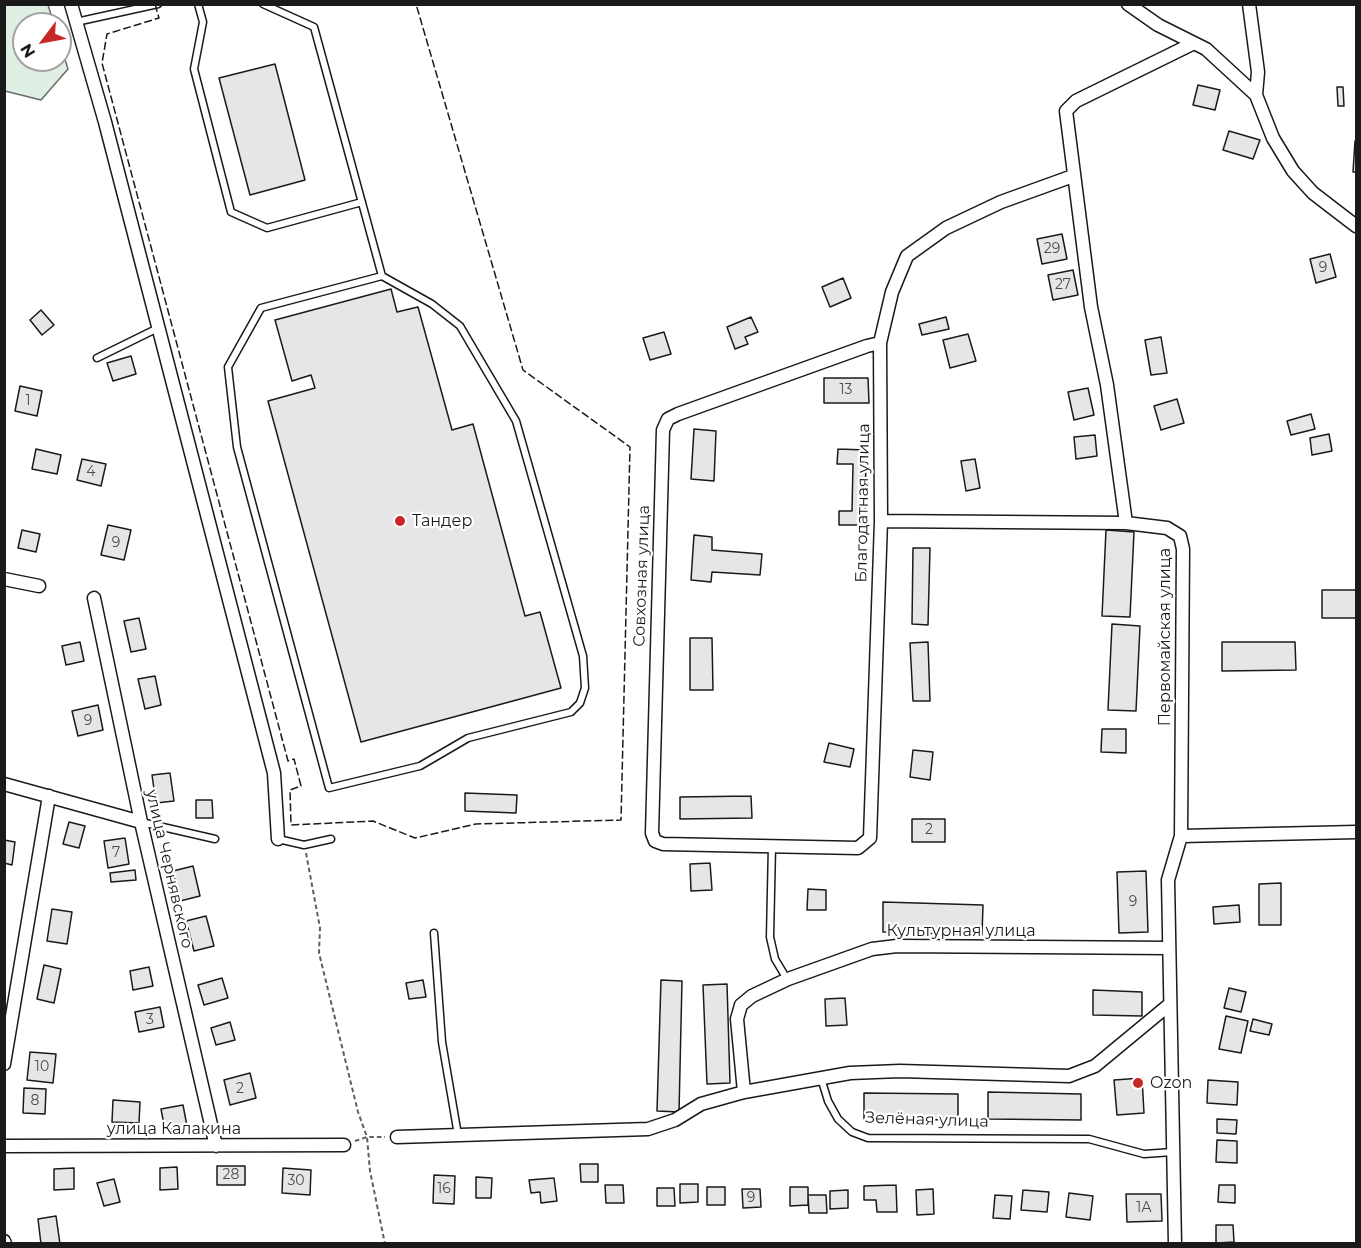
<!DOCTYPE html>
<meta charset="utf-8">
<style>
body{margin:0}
#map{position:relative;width:1361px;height:1248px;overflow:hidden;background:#fff;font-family:Montserrat,sans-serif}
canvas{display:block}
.frame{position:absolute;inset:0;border:6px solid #1a1a1a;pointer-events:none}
.north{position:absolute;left:12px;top:12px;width:60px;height:60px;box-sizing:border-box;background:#fff;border:2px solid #a3a3a3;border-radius:50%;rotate:238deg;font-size:16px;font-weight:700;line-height:24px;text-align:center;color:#1a1a1a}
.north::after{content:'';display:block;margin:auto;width:21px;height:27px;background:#c62828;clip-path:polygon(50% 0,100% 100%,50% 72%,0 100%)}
</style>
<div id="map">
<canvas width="1361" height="1248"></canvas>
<div class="frame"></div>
<div class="north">N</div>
</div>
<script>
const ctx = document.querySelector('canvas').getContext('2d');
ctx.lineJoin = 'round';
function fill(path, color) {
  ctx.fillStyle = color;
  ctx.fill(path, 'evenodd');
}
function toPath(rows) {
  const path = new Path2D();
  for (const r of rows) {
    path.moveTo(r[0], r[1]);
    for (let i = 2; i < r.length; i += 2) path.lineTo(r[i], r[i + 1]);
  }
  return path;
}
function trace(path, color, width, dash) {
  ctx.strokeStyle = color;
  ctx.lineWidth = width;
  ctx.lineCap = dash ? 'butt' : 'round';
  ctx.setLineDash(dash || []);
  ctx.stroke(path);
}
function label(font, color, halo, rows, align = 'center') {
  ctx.font = font + ' Montserrat,sans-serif';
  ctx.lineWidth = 4.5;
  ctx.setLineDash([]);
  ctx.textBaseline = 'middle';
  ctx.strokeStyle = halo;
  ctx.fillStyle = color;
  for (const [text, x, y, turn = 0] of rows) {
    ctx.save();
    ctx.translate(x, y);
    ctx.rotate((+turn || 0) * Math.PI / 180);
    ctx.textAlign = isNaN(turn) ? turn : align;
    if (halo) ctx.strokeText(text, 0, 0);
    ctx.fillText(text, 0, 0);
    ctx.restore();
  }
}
const green = toPath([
 [5,4,48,5,54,24,24,24,24,60,60,60,60,44,68,69,41,100,5,91,5,4]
]);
fill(green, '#e0efe3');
trace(green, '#6a6a6a', 1.5);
const building = toPath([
 [275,64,305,180,250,195,219,78,275,64],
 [1198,85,1220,90,1215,110,1193,105,1198,85],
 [1337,87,1343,87,1344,106,1338,106,1337,87],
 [1229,131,1260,140,1253,159,1223,150,1229,131],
 [1355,141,1356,141,1356,172,1353,172,1355,141],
 [1062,234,1067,259,1042,264,1037,239,1062,234],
 [1330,254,1336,277,1316,283,1310,259,1330,254],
 [1073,270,1078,295,1053,300,1048,275,1073,270],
 [843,278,851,298,830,307,822,287,843,278],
 [391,289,397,312,418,307,452,430,473,424,525,616,540,612,561,688,361,742,268,401,315,388,311,375,292,381,275,320,391,289],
 [41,310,54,325,42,335,30,320,41,310],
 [751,317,758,332,745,337,748,344,735,349,727,327,751,317],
 [946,317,949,329,922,335,919,324,946,317],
 [664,332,671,354,650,360,643,338,664,332],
 [968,334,976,361,950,368,943,340,968,334],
 [1161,337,1167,373,1151,375,1145,340,1161,337],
 [131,356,136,374,113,381,107,363,131,356],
 [824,378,868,378,869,403,824,403,824,378],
 [20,386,42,391,37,416,15,411,20,386],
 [1088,388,1094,415,1074,420,1068,392,1088,388],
 [1177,399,1184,423,1161,430,1154,406,1177,399],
 [1311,414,1315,429,1291,435,1287,421,1311,414],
 [694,429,716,431,714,481,691,479,694,429],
 [1329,434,1332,451,1312,455,1310,438,1329,434],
 [1095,435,1097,456,1076,459,1074,437,1095,435],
 [36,449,61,455,57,474,32,469,36,449],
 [838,449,866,450,865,525,839,525,839,511,852,511,853,464,837,464,838,449],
 [82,459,106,464,101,486,77,480,82,459],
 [975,459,980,488,966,491,961,461,975,459],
 [108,525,131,530,124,560,101,555,108,525],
 [22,530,40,534,36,552,18,548,22,530],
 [1106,530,1134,532,1130,617,1102,616,1106,530],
 [694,535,712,537,712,550,762,554,760,575,712,572,711,582,691,580,694,535],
 [913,548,930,548,928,625,912,624,913,548],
 [1322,590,1356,590,1356,618,1322,618,1322,590],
 [139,618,146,649,131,652,124,621,139,618],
 [1112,624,1140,626,1136,711,1108,710,1112,624],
 [690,638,712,638,713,690,690,690,690,638],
 [80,642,84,661,66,665,62,646,80,642],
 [928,642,930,701,913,701,910,643,928,642],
 [1222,642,1295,642,1296,670,1222,671,1222,642],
 [155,676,161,705,145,709,138,679,155,676],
 [98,705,103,730,78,736,72,711,98,705],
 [1102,729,1126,729,1126,753,1101,752,1102,729],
 [829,743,854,749,850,767,824,762,829,743],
 [913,750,933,752,930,780,910,777,913,750],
 [170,773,174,801,156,803,152,775,170,773],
 [465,793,517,795,516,813,465,811,465,793],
 [751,796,752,818,680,819,680,797,751,796],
 [196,800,212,800,213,818,196,818,196,800],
 [912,819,945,819,945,842,912,842,912,819],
 [69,822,85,826,79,848,63,844,69,822],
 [125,838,129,864,108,868,104,841,125,838],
 [4,840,15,842,12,865,4,863,4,840],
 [710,863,712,890,691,891,690,864,710,863],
 [193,866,200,896,180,901,173,871,193,866],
 [135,870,136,880,111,882,110,873,135,870],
 [1146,871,1148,932,1119,933,1117,872,1146,871],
 [1281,883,1281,925,1259,925,1259,884,1281,883],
 [808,889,826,890,826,910,807,910,808,889],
 [883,902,983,905,982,935,883,932,883,902],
 [1239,905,1240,922,1214,924,1213,907,1239,905],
 [52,909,72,912,67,944,47,941,52,909],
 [206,916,214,946,194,951,186,921,206,916],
 [44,965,61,969,54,1003,37,999,44,965],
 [149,967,153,986,133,990,130,971,149,967],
 [222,978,228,998,204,1005,198,985,222,978],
 [423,980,426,997,409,999,406,983,423,980],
 [661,980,682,981,679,1112,657,1111,661,980],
 [727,984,730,1083,707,1084,703,985,727,984],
 [1229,988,1246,992,1241,1012,1224,1008,1229,988],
 [1093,990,1142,992,1142,1016,1093,1015,1093,990],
 [845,998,847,1025,826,1026,825,999,845,998],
 [160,1007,164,1027,139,1032,135,1012,160,1007],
 [1226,1016,1248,1021,1241,1053,1219,1049,1226,1016],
 [1253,1019,1272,1024,1269,1035,1250,1031,1253,1019],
 [230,1022,235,1040,216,1045,211,1028,230,1022],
 [30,1052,56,1054,53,1083,27,1080,30,1052],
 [250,1073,256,1098,230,1105,224,1080,250,1073],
 [1142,1078,1144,1113,1117,1115,1114,1080,1142,1078],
 [1208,1080,1238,1082,1237,1105,1207,1103,1208,1080],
 [24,1088,46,1089,45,1114,23,1113,24,1088],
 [988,1092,1081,1094,1081,1120,988,1119,988,1092],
 [864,1093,958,1094,958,1120,864,1119,864,1093],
 [113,1100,140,1102,139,1123,112,1122,113,1100],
 [183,1105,187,1126,165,1130,161,1109,183,1105],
 [1217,1119,1237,1120,1236,1134,1217,1133,1217,1119],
 [1217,1140,1237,1141,1237,1163,1216,1162,1217,1140],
 [580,1164,598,1164,598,1182,581,1182,580,1164],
 [217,1166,245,1166,245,1185,217,1185,217,1166],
 [177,1167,178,1189,160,1190,160,1168,177,1167],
 [74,1168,74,1189,54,1190,54,1169,74,1168],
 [283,1168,311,1170,310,1195,282,1193,283,1168],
 [434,1175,455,1176,454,1204,433,1203,434,1175],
 [476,1177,492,1178,491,1198,476,1198,476,1177],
 [554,1178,557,1201,541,1203,540,1192,531,1193,529,1180,554,1178],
 [114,1179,120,1202,104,1206,97,1183,114,1179],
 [680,1184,698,1184,698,1202,680,1203,680,1184],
 [605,1185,623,1185,624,1203,606,1203,605,1185],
 [896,1185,897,1212,877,1212,876,1200,864,1200,864,1186,896,1185],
 [1219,1185,1235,1185,1235,1203,1218,1202,1219,1185],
 [707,1187,725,1187,725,1205,707,1205,707,1187],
 [790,1187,808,1187,808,1205,790,1206,790,1187],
 [657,1188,674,1188,675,1206,657,1206,657,1188],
 [742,1189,760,1189,761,1207,743,1208,742,1189],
 [933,1189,934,1214,917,1215,916,1190,933,1189],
 [848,1190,848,1208,830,1209,830,1191,848,1190],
 [1023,1190,1049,1192,1047,1212,1021,1210,1023,1190],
 [1069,1193,1093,1196,1090,1220,1066,1217,1069,1193],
 [1126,1194,1161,1194,1162,1221,1127,1222,1126,1194],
 [808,1195,826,1195,827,1213,809,1213,808,1195],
 [995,1195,1012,1196,1010,1219,993,1218,995,1195],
 [56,1216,60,1244,41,1244,38,1219,56,1216],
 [1216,1225,1233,1225,1234,1242,1216,1243,1216,1225]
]);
fill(building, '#e6e6e6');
trace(building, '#1a1a1a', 1.5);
const service = toPath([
 [198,4,203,22,194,69,231,212,267,228,362,202],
 [263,4,314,27,382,276,432,304,460,326,516,421,583,656,585,688,580,703,571,712,468,738,420,766,329,788,237,447,228,367,261,308,382,276],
 [76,22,158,4],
 [97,358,158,328],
 [141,822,215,839],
 [278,839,304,845,331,839],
 [772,846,770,937,775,959,787,979],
 [434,933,442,1042,458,1135],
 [821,1078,828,1101,838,1119,852,1132,868,1138,1089,1139,1144,1154,1173,1152]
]);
const minor = toPath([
 [71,4,105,122,274,773,278,839],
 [1128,4,1158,25,1206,49,1256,95],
 [1249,4,1258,72,1256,95,1273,138,1293,171,1313,193,1356,226],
 [880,343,867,346,678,414,668,419,663,430,652,833,655,841,663,844,858,848,870,838,881,521,880,343,892,292,907,256,946,228,1001,202,1073,176],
 [881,521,1126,523,1167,528,1180,536,1183,549,1181,836,1168,880,1175,1244],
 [1126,523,1107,385,1091,307,1066,111,1076,101,1192,44],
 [4,579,39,586],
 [94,598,141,822,216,1146],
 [4,784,141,822],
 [1181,836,1356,832],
 [4,1064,49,796],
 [744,1092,737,1019,741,1005,752,996,788,979,872,949,897,946,1169,948],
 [397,1137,648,1129,675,1120,701,1104,744,1092,850,1073,900,1071,1069,1076,1095,1066,1170,1004],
 [4,1146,344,1145],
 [4,1241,5,1244]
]);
trace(service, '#1a1a1a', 9);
trace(minor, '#1a1a1a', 15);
trace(toPath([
 [306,853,320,928,319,953,358,1112,367,1137,370,1171,385,1244],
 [355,1141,367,1137,385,1137]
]), '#5f5f5f', 2, [4.5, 3]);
trace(service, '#fff', 6);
trace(minor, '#fff', 12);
trace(toPath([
 [155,4,159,18,107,34,102,63,288,761,294,759,301,786,290,790,291,825,373,821,415,838,476,824,621,820,630,447,523,370,416,4]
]), '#1a1a1a', 1.5, [8, 3]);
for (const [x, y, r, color] of [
 [400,521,6,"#c62828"],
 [1138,1083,6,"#c62828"]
]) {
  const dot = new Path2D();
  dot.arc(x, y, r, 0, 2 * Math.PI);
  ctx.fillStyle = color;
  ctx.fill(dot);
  trace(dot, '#fff', 2);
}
label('14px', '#4d4d4d', null, [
 ["29",1052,249],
 ["9",1323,268],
 ["27",1063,285],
 ["13",846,390],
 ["1",28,401],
 ["4",91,472],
 ["9",116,543],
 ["9",88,721],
 ["2",929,830],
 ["7",116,853],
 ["9",1133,902],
 ["3",150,1020],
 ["10",42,1067],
 ["2",240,1089],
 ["8",35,1101],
 ["28",231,1175],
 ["30",296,1181],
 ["16",444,1189],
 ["9",751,1198],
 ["1А",1144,1208]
]);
label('16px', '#1a1a1a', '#fff', [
 ["Благодатная улица",863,503,-89],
 ["Совхозная улица",642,576,-88],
 ["Первомайская улица",1165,637,-90],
 ["улица Чернявского",169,869,77],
 ["Культурная улица",961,931],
 ["Зелёная улица",927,1120,2],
 ["улица Калакина",174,1129]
]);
label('16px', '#1a1a1a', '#fff', [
 ["Тандер",412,521],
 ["Ozon",1150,1083]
], 'left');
</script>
